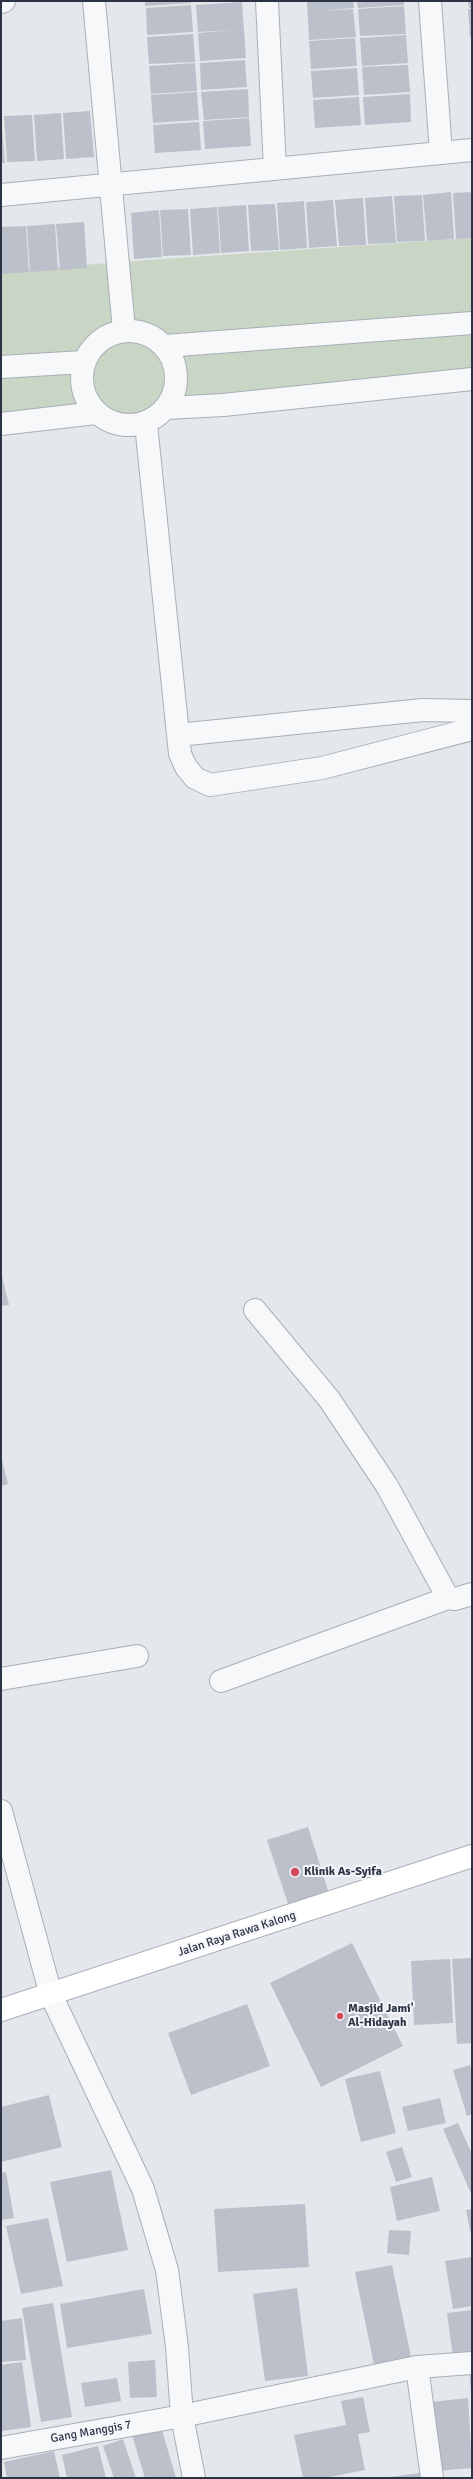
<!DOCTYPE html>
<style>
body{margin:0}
#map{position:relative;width:473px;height:2479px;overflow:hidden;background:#e4e7ec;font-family:Signika,sans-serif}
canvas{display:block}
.frame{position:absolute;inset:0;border:2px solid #2b3445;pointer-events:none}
</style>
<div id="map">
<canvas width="473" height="2479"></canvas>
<div class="frame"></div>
</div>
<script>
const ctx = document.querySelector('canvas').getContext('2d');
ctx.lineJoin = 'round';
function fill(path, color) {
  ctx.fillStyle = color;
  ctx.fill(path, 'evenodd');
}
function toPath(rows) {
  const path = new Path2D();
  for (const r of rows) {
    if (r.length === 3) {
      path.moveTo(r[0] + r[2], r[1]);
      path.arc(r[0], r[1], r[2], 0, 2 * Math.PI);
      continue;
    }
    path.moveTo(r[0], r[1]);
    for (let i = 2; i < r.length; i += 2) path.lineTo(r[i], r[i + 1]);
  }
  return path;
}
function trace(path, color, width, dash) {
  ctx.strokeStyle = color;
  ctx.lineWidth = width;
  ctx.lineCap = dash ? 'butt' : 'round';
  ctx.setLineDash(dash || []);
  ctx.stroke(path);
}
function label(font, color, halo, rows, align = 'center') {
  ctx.font = font + ' Signika,sans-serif';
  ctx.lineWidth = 4;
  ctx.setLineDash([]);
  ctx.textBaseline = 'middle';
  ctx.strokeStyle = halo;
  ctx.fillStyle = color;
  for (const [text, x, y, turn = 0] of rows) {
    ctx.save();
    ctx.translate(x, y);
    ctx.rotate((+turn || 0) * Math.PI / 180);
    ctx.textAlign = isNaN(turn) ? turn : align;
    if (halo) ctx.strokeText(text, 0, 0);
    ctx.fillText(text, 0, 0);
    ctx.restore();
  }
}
fill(toPath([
 [472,238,472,379,167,408,146,424,119,425,96,413,1,424,1,272,119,262]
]), '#c9d6c5');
fill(toPath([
 [145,1,191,1,191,3,145,6],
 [307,1,353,1,354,8,319,11,353,9,356,37,309,40],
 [357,1,404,1,404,5,358,8],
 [468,1,472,1,472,8,469,8],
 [242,2,246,58,200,61,198,33,232,30,198,32,196,5],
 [191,5,193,32,147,35,146,8],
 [404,6,406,34,360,36,358,9],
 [468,9,472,9,472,37,470,37],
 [193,34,195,62,149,64,147,37],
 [406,35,408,63,362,66,360,38],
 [355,38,357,66,311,69,309,41],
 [245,60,247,87,201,90,200,63],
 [195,63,197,91,151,94,149,66],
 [408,65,410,92,364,95,362,67],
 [357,68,359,95,313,98,311,71],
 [248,89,249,117,204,120,201,92],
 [197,92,199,120,153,123,151,95],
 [410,94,411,122,365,125,363,97],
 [359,97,361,125,315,128,313,100],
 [90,111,94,157,66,159,63,113],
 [61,113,64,159,37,161,34,115],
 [1,115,5,163,1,163],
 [32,115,35,161,7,162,4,116],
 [249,118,251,146,205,149,203,121],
 [199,122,201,150,155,153,153,125],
 [451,192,454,239,427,241,423,195],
 [472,192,472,238,456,239,453,193],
 [422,195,425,241,397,242,394,196],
 [392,196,396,243,368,244,365,198],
 [363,198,366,245,339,246,335,200],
 [333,200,337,246,309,248,306,202],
 [304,201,307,248,280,250,277,203],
 [275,204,279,250,251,251,248,205],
 [246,205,249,251,221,253,218,207],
 [217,207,220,253,193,255,190,209],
 [188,209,191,255,163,256,160,210],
 [159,210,162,257,134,259,131,213],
 [84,222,87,268,60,270,56,224],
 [55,224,58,270,30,272,27,226],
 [26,226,29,272,1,274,1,227],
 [1,1272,9,1305,1,1306],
 [1,1456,8,1484,1,1486],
 [308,1827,331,1900,291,1913,267,1840],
 [352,1943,403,2046,321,2087,270,1983],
 [472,1958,472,2043,457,2044,452,1959],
 [450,1959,453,2023,414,2025,411,1961],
 [247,2004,270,2066,191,2095,168,2033],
 [470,2065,472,2073,472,2114,467,2116,453,2070],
 [380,2071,396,2133,361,2142,345,2079],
 [49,2095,62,2147,1,2162,1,2107],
 [440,2098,446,2123,408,2131,402,2107],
 [458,2123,472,2154,472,2196,443,2129],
 [402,2147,412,2177,396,2182,386,2152],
 [111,2170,128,2250,67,2262,50,2182],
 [6,2172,14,2218,1,2220,1,2173],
 [432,2177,440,2211,397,2221,390,2187],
 [305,2204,309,2267,218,2272,214,2209],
 [472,2209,472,2235,471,2235,466,2210],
 [48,2218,63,2286,21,2294,6,2226],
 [389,2230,411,2231,409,2255,387,2253],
 [472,2257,472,2306,453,2309,445,2261],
 [392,2265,412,2362,375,2370,355,2272],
 [297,2288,308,2376,265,2381,253,2294],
 [144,2289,152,2334,67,2348,60,2304],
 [53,2303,72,2417,41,2422,22,2308],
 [472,2310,472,2355,453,2357,447,2313],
 [22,2318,26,2360,1,2362,1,2321],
 [155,2360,157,2397,130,2398,128,2362],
 [22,2362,31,2427,1,2431,1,2365],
 [469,2365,472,2365,472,2394,471,2394],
 [117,2378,121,2401,85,2407,81,2383],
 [363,2397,370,2432,358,2434,365,2470,325,2478,303,2478,294,2435,346,2425,341,2401],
 [468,2398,472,2468,437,2471,431,2402],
 [160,2423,176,2478,145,2478,131,2432],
 [123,2439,136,2478,114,2478,103,2446],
 [98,2446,106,2478,67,2478,62,2455],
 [54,2451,60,2478,7,2478,4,2462],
 [426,2472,427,2478,390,2478,390,2477]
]), '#bbc0ca');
const street = toPath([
 [94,1,124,330],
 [267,1,275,169],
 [430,1,441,153],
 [1,2,4,1],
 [1,195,472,150],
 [129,378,47],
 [165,346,472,323],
 [1,367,83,362],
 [167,408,223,405,472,379],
 [1,424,96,413],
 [146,424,180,754,186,767,195,778,210,785,322,768,472,729],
 [178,735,423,710,472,711],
 [255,1310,329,1399,387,1486,448,1598,455,1599,472,1594],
 [1,1679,137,1656],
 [221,1681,448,1598],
 [1,1811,51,1995,143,2189,167,2270,177,2347,182,2416,194,2478],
 [417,2367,432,2478],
 [1,2448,182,2416,417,2367,472,2363]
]);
const secondary = toPath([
 [1,2010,472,1856]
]);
trace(street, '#a9aeb7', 24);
trace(secondary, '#a9aeb7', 24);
trace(street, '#f7f8fa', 22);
trace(secondary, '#fff', 22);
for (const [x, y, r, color] of [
 [295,1872,5,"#d1495b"],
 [340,2016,4,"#d1495b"]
]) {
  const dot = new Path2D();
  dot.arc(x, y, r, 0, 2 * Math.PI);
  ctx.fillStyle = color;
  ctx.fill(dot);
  trace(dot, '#f4f6f9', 1.5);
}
label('bold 12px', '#2b3445', '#f4f6f9', [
 ["Klinik As-Syifa",304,1872],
 ["Masjid Jami'",348,2009],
 ["Al-Hidayah",348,2023]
], 'left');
label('12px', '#2b3445', '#f4f6f9', [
 ["Jalan Raya Rawa Kalong",237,1934,-18],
 ["Gang Manggis 7",91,2432,-10]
]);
</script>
